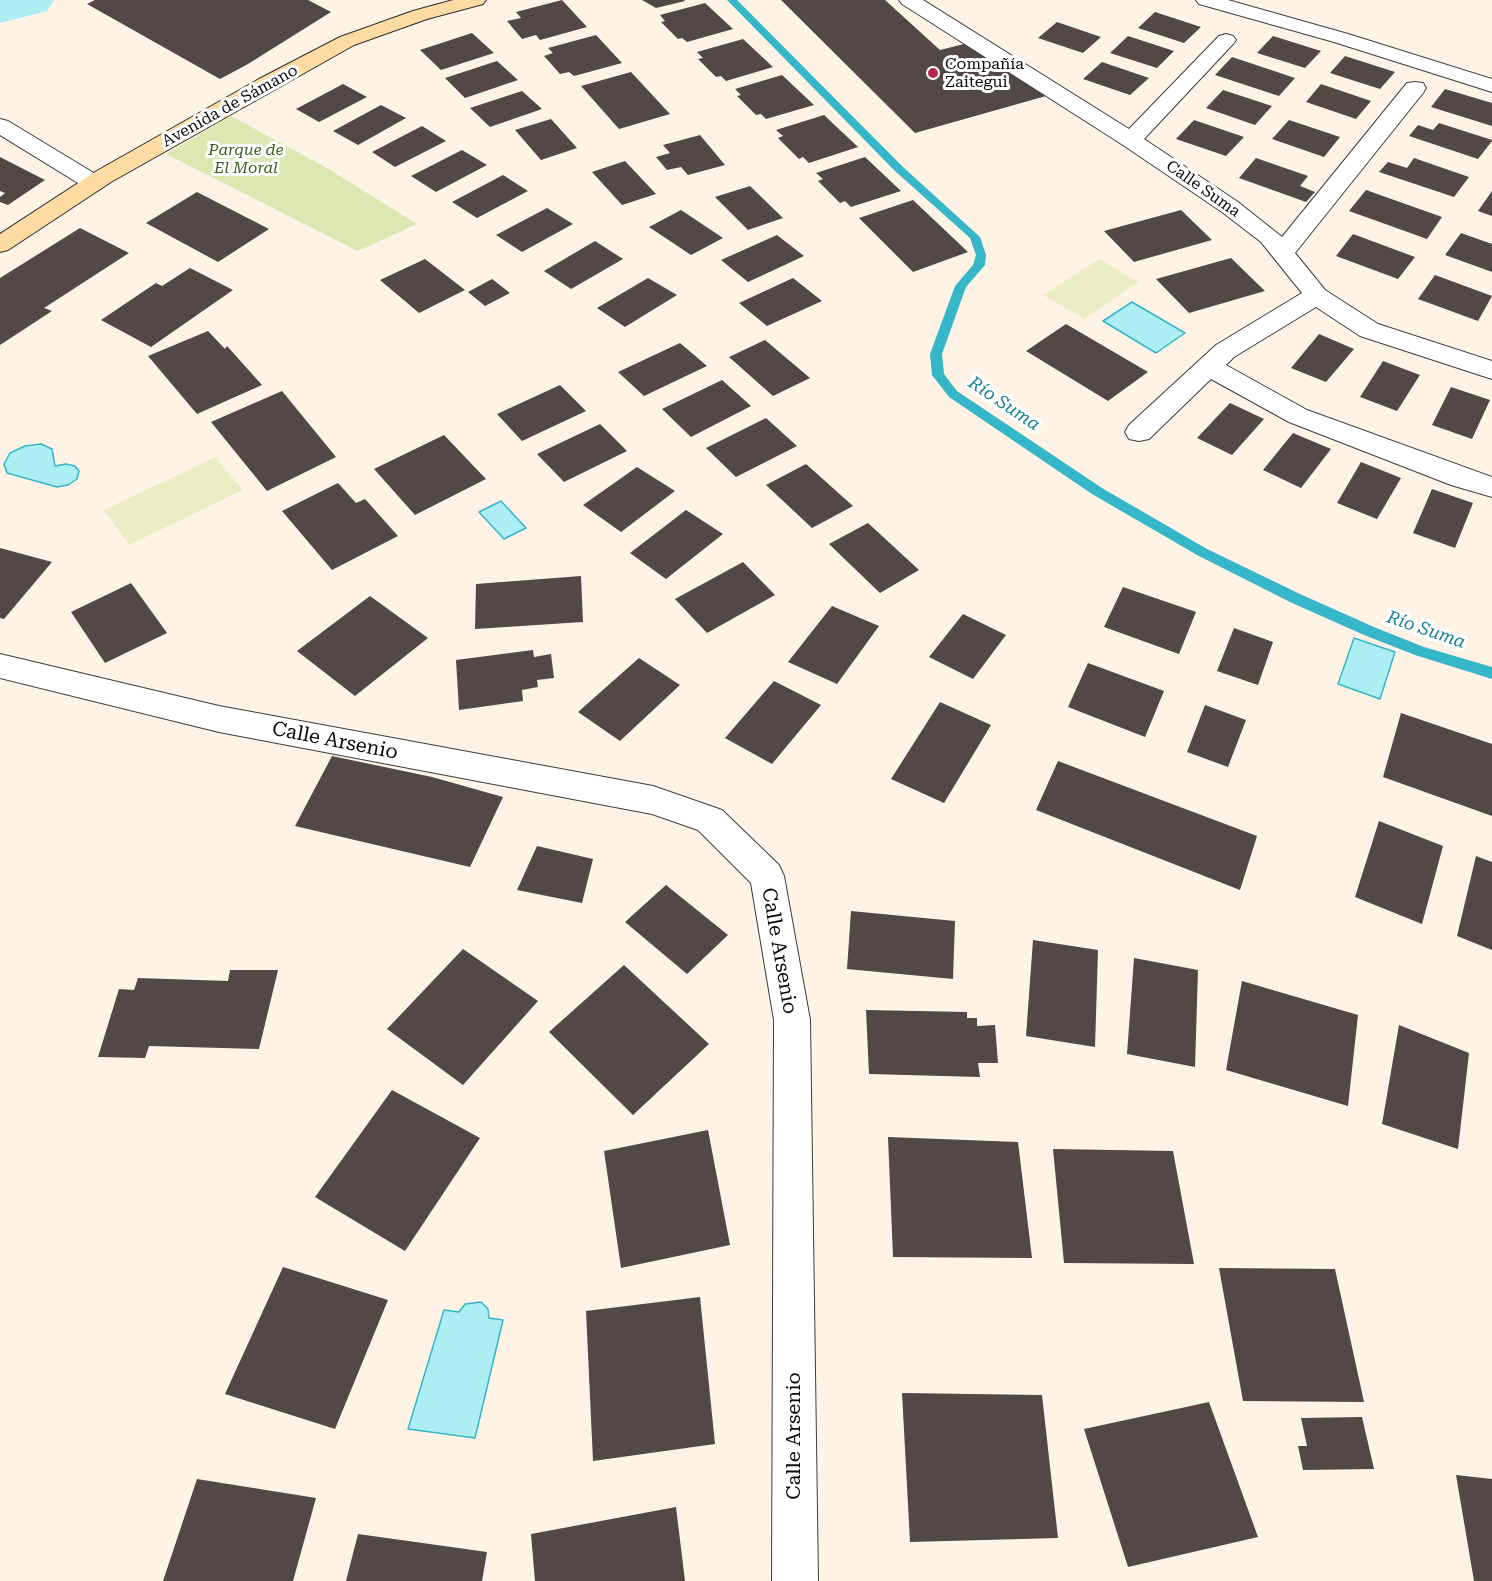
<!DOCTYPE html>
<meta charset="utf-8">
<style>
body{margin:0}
canvas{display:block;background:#fff3e6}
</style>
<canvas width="1492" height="1581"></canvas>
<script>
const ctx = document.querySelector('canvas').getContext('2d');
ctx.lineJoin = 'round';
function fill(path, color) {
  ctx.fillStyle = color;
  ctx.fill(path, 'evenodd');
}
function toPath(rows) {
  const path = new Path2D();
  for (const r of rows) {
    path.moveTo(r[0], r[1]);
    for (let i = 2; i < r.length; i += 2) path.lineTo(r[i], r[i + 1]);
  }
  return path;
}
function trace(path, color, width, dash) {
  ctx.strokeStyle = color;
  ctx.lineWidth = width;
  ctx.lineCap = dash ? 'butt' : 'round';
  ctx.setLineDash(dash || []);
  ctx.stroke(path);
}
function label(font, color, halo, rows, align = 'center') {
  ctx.font = font + ' "Roboto Serif",serif';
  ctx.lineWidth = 6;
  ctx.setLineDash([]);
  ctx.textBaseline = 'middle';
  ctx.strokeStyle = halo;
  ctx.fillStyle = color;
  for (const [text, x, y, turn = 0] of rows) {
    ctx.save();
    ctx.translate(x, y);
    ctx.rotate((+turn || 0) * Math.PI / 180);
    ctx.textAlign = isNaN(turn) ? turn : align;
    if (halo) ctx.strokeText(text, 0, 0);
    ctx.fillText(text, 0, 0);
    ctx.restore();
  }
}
fill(toPath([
 [231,116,327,168,417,224,358,251,166,154]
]), '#dce7b2');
fill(toPath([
 [1099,259,1139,282,1084,319,1043,295],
 [215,457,243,490,129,545,104,510]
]), '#ebeec4');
const water = toPath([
 [1132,302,1185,333,1156,353,1103,321,1132,302],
 [41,444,52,449,55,466,66,464,75,466,79,471,77,479,68,485,57,487,7,473,4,464,10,453,25,446,41,444],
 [501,501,526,528,504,539,479,512,501,501],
 [1354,638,1395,652,1380,699,1338,684,1354,638],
 [481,1302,488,1309,489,1318,503,1320,475,1438,408,1429,444,1310,459,1312,465,1304,481,1302]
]);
fill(water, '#adedf4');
trace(water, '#36b6c9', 1.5);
fill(toPath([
 [727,0,737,0,903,167,980,237,986,255,985,265,966,287,942,354,944,374,957,391,1102,488,1207,549,1300,594,1374,627,1424,647,1492,667,1492,679,1415,655,1364,635,1290,602,1197,555,1092,494,949,397,932,375,930,354,955,286,973,265,976,255,970,238,895,171,727,0]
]), '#36b6c9');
fill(toPath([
 [0,0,54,0,47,11,0,23,0,0]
]), '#adedf4');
fill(toPath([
 [95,0,308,0,331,12,248,64,220,79,87,4],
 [562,0,587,27,540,40,536,35,522,39,507,21,521,18,516,12],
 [642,0,684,0,685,1,656,8],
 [781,0,885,0,940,50,968,43,1046,96,915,133],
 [705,3,733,29,687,42,682,38,678,39,661,22,665,21,660,15],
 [1155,12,1201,27,1184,43,1138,28],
 [1057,22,1101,37,1083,53,1038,38],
 [472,33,494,53,441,70,420,50],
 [596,35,622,63,574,76,569,72,560,74,544,56,553,53,548,48],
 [1128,36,1174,51,1157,68,1110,53],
 [1273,36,1321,51,1305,68,1257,53],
 [743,39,773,67,726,81,721,76,716,77,698,59,703,58,697,52],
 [1345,56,1395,72,1380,89,1330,73],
 [1232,57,1295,78,1279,96,1215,75],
 [497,61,518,80,465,98,445,78],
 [1102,62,1149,78,1130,95,1083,79],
 [631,72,670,114,619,129,581,86],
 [782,75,814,105,766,119,761,114,756,115,737,96,741,95,735,89],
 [343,84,367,97,319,122,296,109],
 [1321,84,1371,101,1356,119,1306,102],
 [1445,89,1492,103,1492,126,1431,107],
 [1223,90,1272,106,1255,125,1206,108],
 [522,91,542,109,490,127,470,108],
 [381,105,406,118,358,145,333,131],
 [824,115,858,147,809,163,803,157,799,159,778,138,783,136,776,130],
 [551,119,577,148,541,160,515,130],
 [1194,120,1244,137,1226,156,1176,139],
 [1289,120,1340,137,1324,157,1272,139],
 [1439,123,1492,140,1492,141,1478,159,1409,136,1418,125,1433,130],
 [422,126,446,141,395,167,372,152],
 [700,135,725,165,688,175,681,167,667,170,656,157,670,153,663,145],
 [462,150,487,165,436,192,411,176],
 [0,157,45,180,8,205,0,202,0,197,5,193,0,191],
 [865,157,901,191,851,207,845,201,840,203,818,181,823,179,816,173],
 [1256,158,1308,176,1300,186,1315,192,1306,202,1239,178],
 [1414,158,1469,177,1454,197,1379,172,1388,162,1407,168],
 [625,161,656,194,622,205,592,172],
 [503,175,528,191,477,218,452,202],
 [750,186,783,218,748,230,715,197],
 [1366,190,1442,217,1427,239,1349,211],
 [1492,191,1492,216,1478,211],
 [197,192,269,229,218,262,146,223],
 [913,200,968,252,913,272,859,218],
 [547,208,573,224,522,252,496,235],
 [681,210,723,238,691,255,649,227],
 [1181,210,1212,240,1134,262,1104,231],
 [80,228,129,253,44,308,52,311,0,345,0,278],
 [1461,233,1492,244,1492,272,1445,255],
 [1353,234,1415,257,1398,279,1336,256],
 [777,235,804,256,748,282,721,260],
 [595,241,623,259,571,289,544,271],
 [1231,258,1265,291,1189,313,1156,279],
 [425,259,465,290,419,313,380,280],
 [190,268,233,290,151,347,101,320,156,283,162,286],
 [1435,275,1492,296,1478,321,1418,299],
 [648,278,677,295,625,327,597,308],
 [793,278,822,301,767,326,739,303],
 [492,279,510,293,485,306,468,292],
 [1066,324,1148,372,1108,401,1026,351],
 [208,331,225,349,227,346,262,385,197,414,148,356],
 [1319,334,1354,349,1326,382,1291,368],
 [765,340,810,378,773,396,729,357],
 [680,343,707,366,644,396,618,372],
 [1383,361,1420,375,1397,411,1360,397],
 [722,380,751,406,691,437,662,409],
 [560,385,586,411,522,441,497,414],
 [1451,387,1490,400,1472,439,1432,425],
 [282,391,336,457,267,491,211,422],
 [1230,403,1264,419,1232,455,1197,438],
 [766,418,797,446,736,477,706,448],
 [600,424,627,451,564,482,537,454],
 [1293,433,1331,449,1301,488,1263,470],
 [444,435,486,479,415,515,374,469],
 [1361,462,1401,478,1377,519,1337,503],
 [806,464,853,506,812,528,766,485],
 [637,467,675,491,621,532,583,505],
 [338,483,356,503,365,499,398,536,332,570,282,511],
 [1432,489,1473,503,1455,548,1413,533],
 [686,510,723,534,666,579,630,553],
 [868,523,919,570,880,593,829,544],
 [0,548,52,562,4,619,0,618],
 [743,562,775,595,707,633,675,599],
 [581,576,583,622,475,629,476,584],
 [131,583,167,633,105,663,71,612],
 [1123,587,1196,612,1179,654,1104,627],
 [370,596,428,638,355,696,297,651],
 [832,606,879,626,837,684,788,662],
 [963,614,1006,635,973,679,929,657],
 [1234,628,1273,642,1258,685,1217,671],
 [533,650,534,657,551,654,554,678,537,680,538,687,522,690,523,701,459,710,456,660],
 [639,658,680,685,620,741,578,712],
 [1088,663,1164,691,1145,737,1068,707],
 [774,681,821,705,772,764,725,738],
 [940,702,991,725,944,803,891,779],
 [1205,705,1246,720,1228,767,1187,752],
 [1401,713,1492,744,1492,816,1383,777],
 [332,756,432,777,503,797,470,867,295,826],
 [1058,761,1257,836,1240,890,1036,810],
 [1379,821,1443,846,1422,924,1355,897],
 [537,846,593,859,582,903,517,890],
 [1476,856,1492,862,1492,950,1457,936],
 [666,885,728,935,687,974,625,922],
 [851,911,955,921,953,979,847,969],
 [1033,940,1098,950,1095,1047,1026,1036],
 [463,949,538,1001,463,1085,387,1029],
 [1134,958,1198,970,1195,1067,1127,1054],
 [624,965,709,1044,633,1115,549,1032],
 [230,970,278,970,259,1049,149,1046,145,1058,98,1057,119,989,134,990,138,978,228,981],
 [1242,981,1358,1015,1348,1106,1226,1070],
 [866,1010,967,1012,967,1018,977,1018,977,1026,995,1025,998,1063,978,1063,980,1077,869,1074],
 [1399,1025,1469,1053,1458,1149,1382,1124],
 [392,1090,480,1138,405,1251,315,1197],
 [708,1130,730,1245,621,1268,604,1151],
 [888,1137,1018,1142,1032,1258,893,1257],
 [1053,1149,1173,1151,1194,1264,1064,1263],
 [283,1267,388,1300,335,1429,225,1394],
 [1219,1268,1335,1269,1364,1402,1243,1401],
 [700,1297,715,1444,593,1461,586,1311],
 [902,1393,1042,1395,1058,1538,910,1542],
 [1209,1402,1258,1537,1128,1567,1084,1429],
 [1362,1417,1374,1469,1303,1470,1298,1446,1307,1446,1301,1418],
 [1456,1475,1492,1479,1492,1581,1474,1581],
 [197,1479,316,1498,293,1581,163,1581],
 [676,1507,685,1581,535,1581,531,1534],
 [358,1534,487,1552,482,1581,346,1581]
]), '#524846');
const street = toPath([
 [899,0,923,0,1129,129,1219,36,1226,34,1233,36,1236,40,1233,44,1144,139,1238,202,1282,237,1407,83,1415,82,1423,83,1426,88,1423,93,1295,253,1325,290,1378,324,1492,361,1492,379,1360,336,1316,307,1234,357,1226,365,1307,410,1492,477,1492,497,1451,485,1289,422,1211,379,1149,439,1139,441,1129,439,1125,432,1129,425,1216,345,1302,293,1261,242,1222,212,1123,145,902,4,899,0],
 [1196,0,1228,0,1348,34,1492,79,1492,92,1334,42,1199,4,1196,0],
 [0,119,8,121,102,178,105,183,102,188,94,190,86,188,0,135,0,119],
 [0,654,219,706,653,786,722,810,779,865,784,876,810,1020,818,1581,772,1581,774,1020,751,883,698,830,652,814,219,732,0,678,0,654]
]);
const secondary = toPath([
 [453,0,486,0,483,4,427,19,354,45,111,182,8,250,0,252,0,234,95,172,259,79,340,37,413,11,453,0]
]);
trace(street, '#3d3d3d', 2);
trace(secondary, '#2c2c2c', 2);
fill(street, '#fff');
fill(secondary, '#fddba3');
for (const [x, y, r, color] of [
 [933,73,6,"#b52653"]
]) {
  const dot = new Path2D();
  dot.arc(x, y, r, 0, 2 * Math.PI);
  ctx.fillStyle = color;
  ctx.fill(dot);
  trace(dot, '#fff', 2);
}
label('16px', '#0a0a0a', '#fff', [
 ["Compañía",945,64],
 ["Zaitegui",945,82]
], 'left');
label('16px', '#0a0a0a', '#fff', [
 ["Avenida de Sámano",230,106,-29],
 ["Calle Suma",1203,189,35]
]);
label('italic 16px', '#3c5e1d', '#fff', [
 ["Parque de",246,150],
 ["El Moral",246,168]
]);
label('italic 18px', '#178197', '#fff', [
 ["Río Suma",1004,404,34],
 ["Río Suma",1426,630,19]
]);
label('20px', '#0a0a0a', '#fff', [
 ["Calle Arsenio",335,741,11],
 ["Calle Arsenio",779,951,80],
 ["Calle Arsenio",794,1436,-90]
]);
</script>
